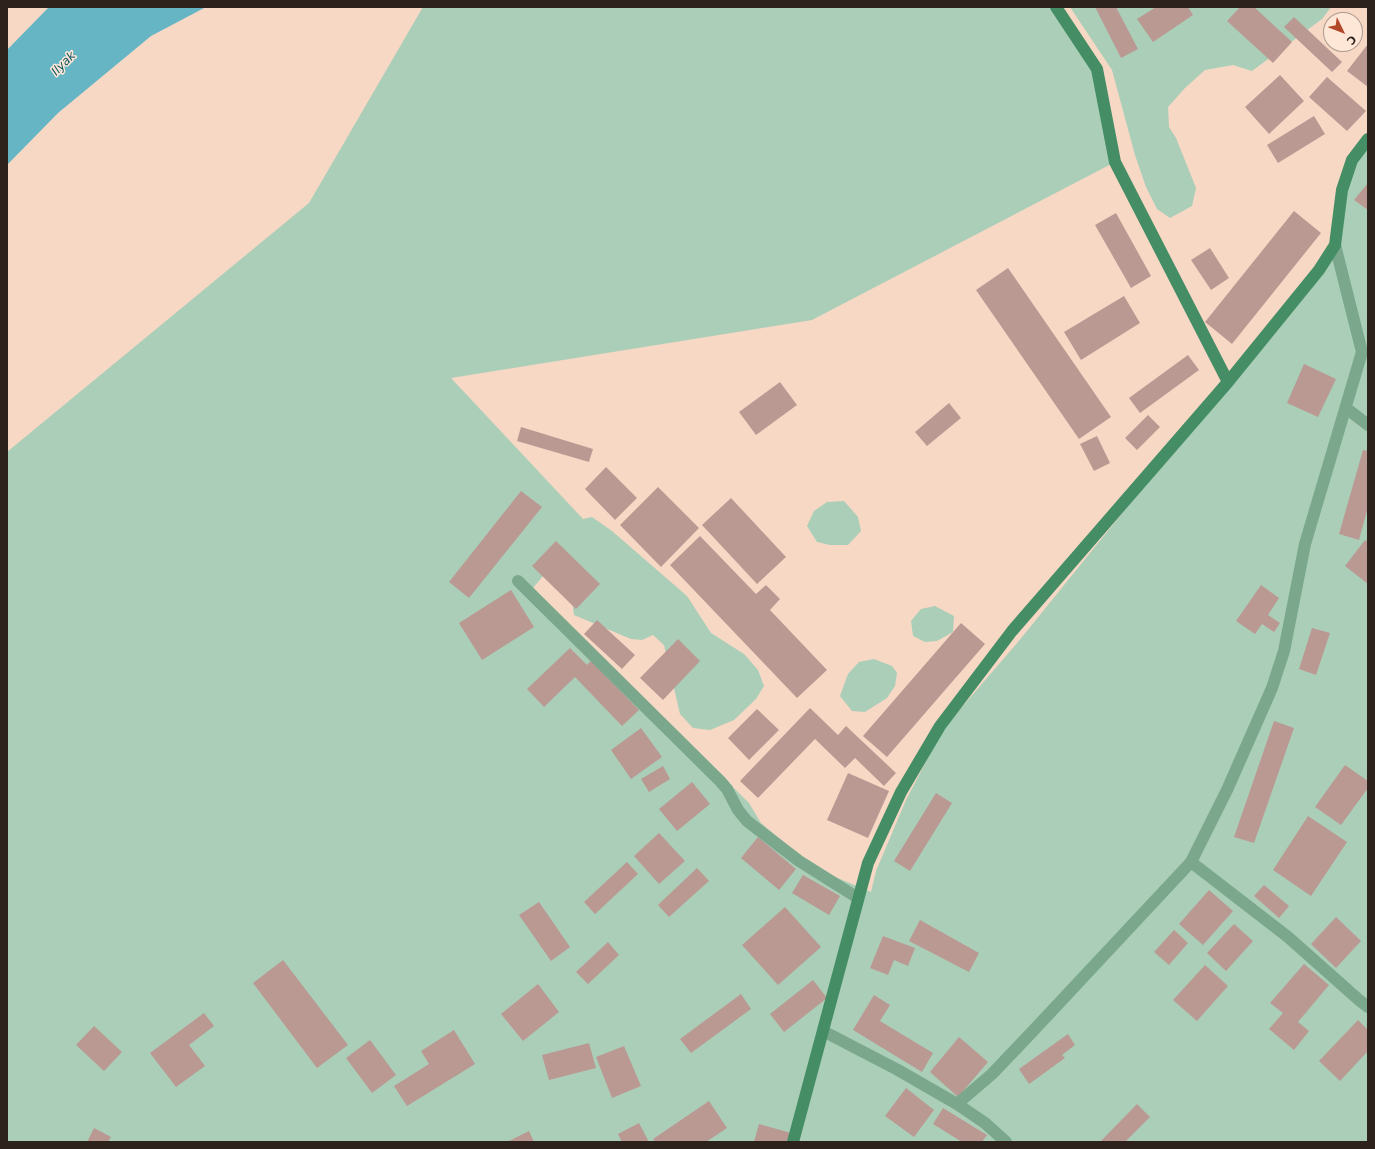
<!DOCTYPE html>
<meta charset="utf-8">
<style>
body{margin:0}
#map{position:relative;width:1375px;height:1149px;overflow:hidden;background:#f6d8c5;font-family:"DejaVu Sans",sans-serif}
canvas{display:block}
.frame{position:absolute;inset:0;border:8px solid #2e231c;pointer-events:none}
.north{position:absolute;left:1323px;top:12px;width:40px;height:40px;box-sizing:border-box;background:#ffe7d8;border:1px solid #ab998d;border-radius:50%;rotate:133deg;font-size:11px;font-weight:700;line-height:16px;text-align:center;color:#2e231c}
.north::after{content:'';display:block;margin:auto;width:14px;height:18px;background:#b14828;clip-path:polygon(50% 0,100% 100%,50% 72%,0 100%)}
</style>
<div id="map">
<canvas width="1375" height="1149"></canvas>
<div class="frame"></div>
<div class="north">С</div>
</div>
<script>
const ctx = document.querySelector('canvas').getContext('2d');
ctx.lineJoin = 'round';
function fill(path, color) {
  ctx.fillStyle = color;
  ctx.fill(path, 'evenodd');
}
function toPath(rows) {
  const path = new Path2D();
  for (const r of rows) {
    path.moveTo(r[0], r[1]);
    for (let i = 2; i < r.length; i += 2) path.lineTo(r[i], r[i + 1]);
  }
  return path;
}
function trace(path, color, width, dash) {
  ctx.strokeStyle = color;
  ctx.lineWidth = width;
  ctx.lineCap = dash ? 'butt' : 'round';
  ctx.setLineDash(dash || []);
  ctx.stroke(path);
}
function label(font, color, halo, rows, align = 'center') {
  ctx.font = font + ' "DejaVu Sans",sans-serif';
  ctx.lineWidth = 3;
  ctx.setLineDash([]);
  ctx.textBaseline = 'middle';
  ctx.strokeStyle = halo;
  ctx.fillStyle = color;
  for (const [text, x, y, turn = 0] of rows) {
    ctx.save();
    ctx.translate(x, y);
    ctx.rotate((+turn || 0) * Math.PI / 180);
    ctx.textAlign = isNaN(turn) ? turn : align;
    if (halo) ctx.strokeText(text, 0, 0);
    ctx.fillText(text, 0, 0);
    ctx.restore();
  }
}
fill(toPath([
 [423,7,1056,7,1097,69,1115,162,812,320,451,378,583,519,592,517,612,531,687,596,711,633,744,654,758,670,764,686,756,699,734,720,710,730,693,728,680,714,664,645,653,635,642,640,631,639,574,615,565,550,533,588,749,803,761,823,814,868,871,892,876,871,906,800,943,729,1018,642,1319,270,1335,245,1342,190,1368,139,1368,1142,7,1142,7,452,309,203],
 [1070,7,1331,7,1322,19,1252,71,1233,65,1205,70,1185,88,1168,107,1169,127,1176,138,1196,188,1192,206,1170,218,1157,209,1146,187,1135,155,1112,70],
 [844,501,858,517,861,531,848,545,830,545,817,542,807,526,814,511,827,502],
 [935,606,954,616,953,632,937,641,925,642,913,636,911,621,921,609],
 [874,659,892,666,897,673,895,686,887,698,865,712,852,711,840,696,848,674,859,662]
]), '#aaceb8');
fill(toPath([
 [49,7,206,7,151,36,58,113,7,165,7,50]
]), '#65b5c5');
fill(toPath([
 [1095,7,1116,7,1138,49,1121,58],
 [1156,7,1188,7,1193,15,1153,42,1137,19],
 [1240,7,1254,7,1292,42,1273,63,1227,21],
 [1294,17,1342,62,1332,72,1284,27],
 [1368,44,1368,87,1347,71],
 [1280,75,1304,101,1269,134,1245,107],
 [1327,77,1366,111,1347,131,1309,97],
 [1314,116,1325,134,1278,163,1267,145],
 [1368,183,1368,210,1354,200],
 [1294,211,1321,233,1232,344,1205,322],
 [1116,213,1151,276,1131,288,1095,225],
 [1210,248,1229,278,1211,290,1191,260],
 [1008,268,1111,417,1079,439,976,290],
 [1124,296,1140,323,1081,360,1064,332],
 [1188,355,1199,370,1140,413,1129,398],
 [1304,364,1336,379,1318,417,1287,403],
 [780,382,797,405,756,435,739,412],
 [949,403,961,418,927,446,915,432],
 [1148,415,1160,427,1137,450,1125,438],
 [521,427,593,449,589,462,517,441],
 [1097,436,1110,463,1094,471,1080,444],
 [1363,450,1368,451,1368,507,1359,540,1339,534],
 [606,467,637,498,615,520,585,489],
 [658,487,699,528,661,567,620,525],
 [521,491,542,507,469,598,449,582],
 [731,498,786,557,757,584,702,525],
 [700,536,756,594,766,585,780,599,770,610,827,670,797,698,670,565],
 [1365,540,1368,542,1368,584,1345,566],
 [556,541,600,584,576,609,532,566],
 [1261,585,1279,598,1268,615,1280,623,1274,632,1262,624,1255,634,1236,621],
 [511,590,534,627,482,660,459,623],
 [597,620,635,655,622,669,584,634],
 [961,623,985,644,887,757,863,736],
 [1312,628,1330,633,1316,675,1299,669],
 [678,639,700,661,663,700,640,678],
 [570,648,587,665,591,661,639,710,622,726,575,677,544,707,527,689],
 [810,708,838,735,846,726,896,773,884,786,855,758,845,768,815,739,758,798,740,781],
 [757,709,779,730,749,760,728,738],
 [1274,721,1294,728,1254,843,1234,837],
 [641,728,662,757,631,779,611,750],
 [1345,765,1368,781,1368,788,1341,825,1315,807],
 [663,766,670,779,649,792,641,779],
 [848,773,889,791,868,838,827,820],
 [692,782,710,804,677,831,659,809],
 [936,793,952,803,910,871,894,861],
 [1308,816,1347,842,1311,896,1273,870],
 [659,833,685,861,659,884,634,856],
 [758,837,796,869,779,890,741,858],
 [627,862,638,874,595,914,584,902],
 [697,868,709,881,669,917,658,905],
 [803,875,840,896,829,915,792,893],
 [1264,885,1289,906,1279,918,1254,896],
 [1209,890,1233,911,1203,945,1179,924],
 [539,902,570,947,551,961,519,915],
 [785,907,821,947,778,985,742,945],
 [1336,917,1361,941,1336,968,1311,944],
 [920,920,979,953,969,972,909,941],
 [1234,924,1253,941,1226,971,1207,953],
 [1174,930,1188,943,1169,965,1154,952],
 [883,936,915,948,908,966,894,960,888,975,870,968],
 [608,942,619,955,588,984,576,972],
 [283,960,348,1045,317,1068,253,983],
 [1304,964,1329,985,1298,1022,1309,1031,1294,1050,1269,1029,1283,1013,1270,1003],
 [1205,965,1228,986,1197,1021,1173,1000],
 [813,980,827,998,784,1032,770,1014],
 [538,984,559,1012,523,1041,501,1014],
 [741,994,751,1009,691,1053,680,1039],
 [874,995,890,1005,880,1021,933,1053,922,1072,853,1030],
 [204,1013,214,1026,189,1045,205,1066,176,1087,150,1053],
 [1358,1020,1368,1030,1368,1051,1340,1081,1319,1061],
 [94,1026,122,1052,104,1071,76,1045],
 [454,1030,475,1064,407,1106,394,1086,429,1064,421,1051],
 [1068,1034,1075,1045,1062,1055,1065,1058,1029,1084,1019,1069],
 [959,1037,988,1062,958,1097,930,1072],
 [370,1040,396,1075,372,1093,346,1058],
 [589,1043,596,1068,549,1080,542,1055],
 [624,1046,641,1086,612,1098,596,1057],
 [906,1088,934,1110,914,1137,885,1116],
 [709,1101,727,1128,706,1142,655,1142,653,1139],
 [1137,1104,1150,1117,1125,1142,1100,1142],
 [943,1108,987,1135,982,1142,962,1142,933,1124],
 [639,1123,649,1142,622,1142,618,1134],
 [759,1124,791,1133,788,1142,754,1142],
 [94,1128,111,1137,108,1142,87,1142],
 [529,1131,534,1142,507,1142]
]), '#bb9993');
trace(toPath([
 [1346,408,1368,425],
 [518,581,720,781,727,789,738,810,747,821,799,861,858,898],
 [1191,862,1288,937,1359,1000,1368,1007],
 [823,1031,898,1070,957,1104],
 [1006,1142,985,1123,957,1104,992,1074,1032,1032,1191,862,1227,790,1272,688,1284,651,1305,544,1362,352,1335,245]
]), '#7ba88c', 12);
trace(toPath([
 [1056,7,1097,69,1115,162,1228,382],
 [793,1142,868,863,901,792,940,726,1012,631,1228,382,1319,270,1335,245,1342,190,1352,160,1368,139]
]), '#458d65', 12);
label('italic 12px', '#0e5560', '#ffe7d8', [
 ["Ilyak",64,64,-45]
]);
</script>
